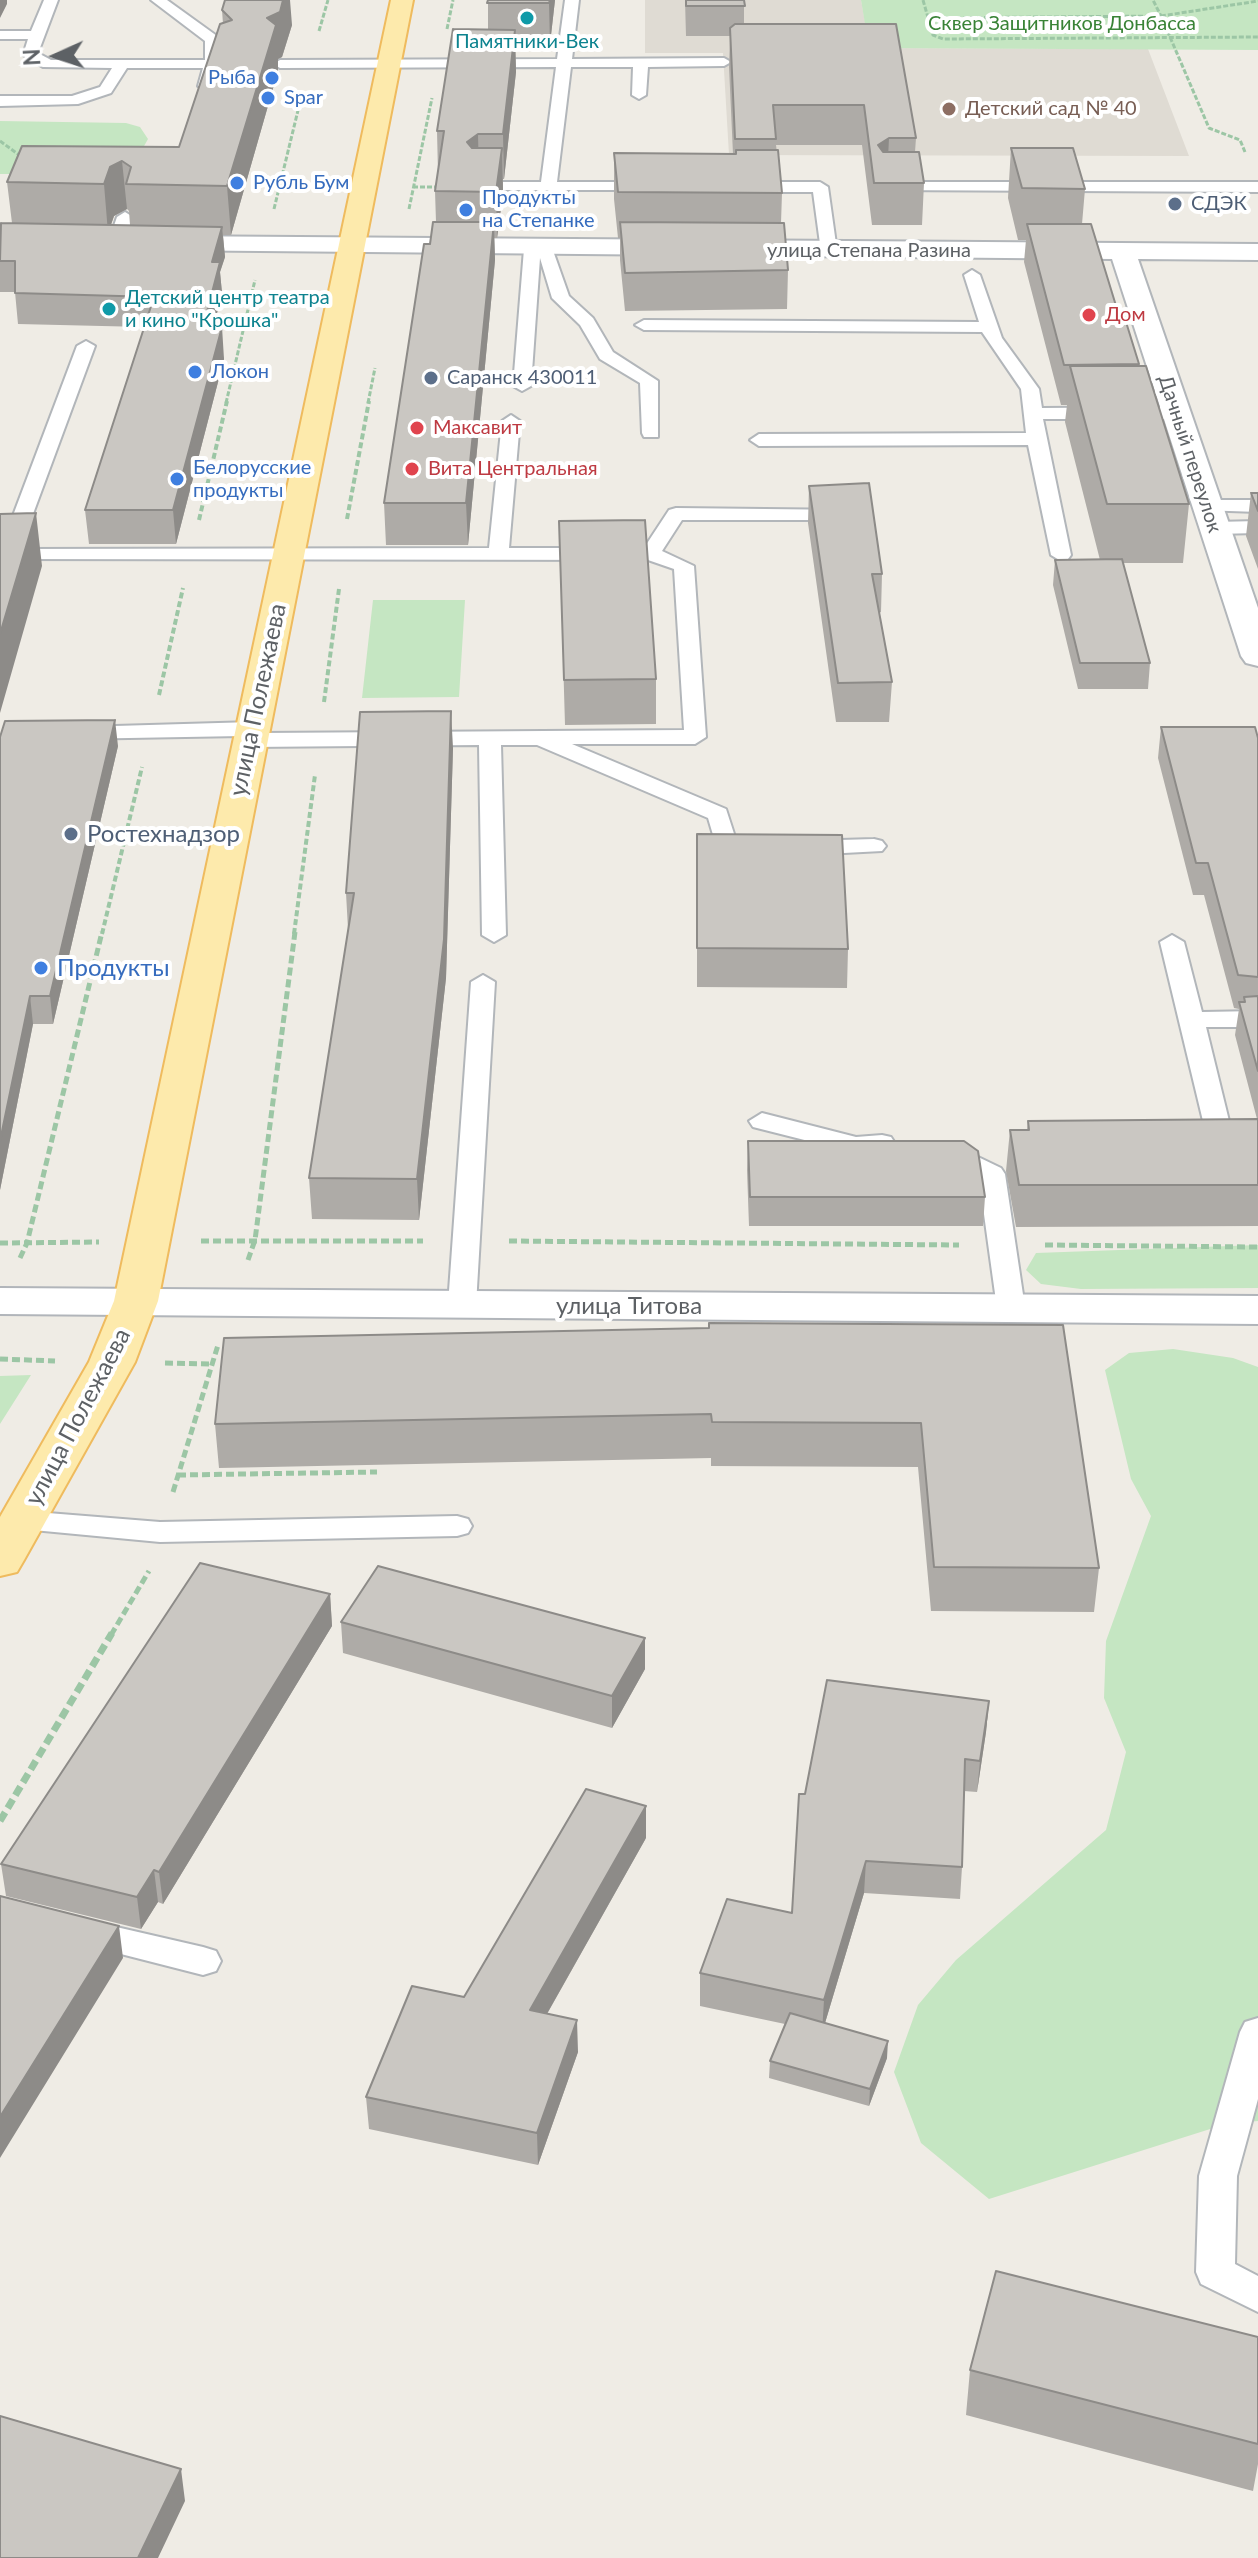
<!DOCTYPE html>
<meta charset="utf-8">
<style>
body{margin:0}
#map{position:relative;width:1258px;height:2558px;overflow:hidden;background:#efece5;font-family:Lato,sans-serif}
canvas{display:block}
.north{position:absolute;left:16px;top:16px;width:80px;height:80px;-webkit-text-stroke:6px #fff;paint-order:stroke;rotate:267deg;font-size:22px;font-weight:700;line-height:32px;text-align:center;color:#5d6165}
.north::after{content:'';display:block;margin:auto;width:28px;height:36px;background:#5d6165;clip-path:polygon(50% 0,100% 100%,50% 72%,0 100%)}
</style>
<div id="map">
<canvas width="1258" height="2558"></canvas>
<div class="north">N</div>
</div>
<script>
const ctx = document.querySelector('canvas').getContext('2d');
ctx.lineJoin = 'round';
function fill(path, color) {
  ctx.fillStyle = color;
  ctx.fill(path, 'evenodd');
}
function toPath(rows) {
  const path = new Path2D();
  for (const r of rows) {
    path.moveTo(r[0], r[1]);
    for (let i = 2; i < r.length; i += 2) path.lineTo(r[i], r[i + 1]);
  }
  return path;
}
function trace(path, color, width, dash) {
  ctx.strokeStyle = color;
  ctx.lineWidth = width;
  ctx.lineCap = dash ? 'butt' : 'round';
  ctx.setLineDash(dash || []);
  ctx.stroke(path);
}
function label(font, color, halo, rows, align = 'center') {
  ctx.font = font + ' Lato,sans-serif';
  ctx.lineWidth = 8;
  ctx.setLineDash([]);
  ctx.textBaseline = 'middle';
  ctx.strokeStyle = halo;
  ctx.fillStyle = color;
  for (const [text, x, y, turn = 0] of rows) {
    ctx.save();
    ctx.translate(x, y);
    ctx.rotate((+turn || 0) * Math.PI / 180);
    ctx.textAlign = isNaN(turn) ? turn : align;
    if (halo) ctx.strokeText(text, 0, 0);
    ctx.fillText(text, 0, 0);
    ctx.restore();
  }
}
fill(toPath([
 [645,0,861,0,870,48,1148,49,1189,156,729,155,723,53,645,53]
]), '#dfdbd3');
fill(toPath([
 [861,0,1258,0,1258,50,869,48],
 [0,121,126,123,140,127,148,139,139,155,66,174,0,174],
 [373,600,465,600,459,697,362,698],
 [1258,1245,1258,1288,1081,1289,1041,1284,1026,1270,1036,1253],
 [1173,1349,1233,1358,1258,1367,1258,2121,1226,2124,989,2199,921,2143,894,2072,918,2005,956,1960,1106,1830,1126,1752,1104,1698,1106,1641,1151,1516,1131,1479,1105,1370,1129,1353],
 [31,1375,0,1424,0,1376]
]), '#c5e6c2');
const lane = toPath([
 [44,0,58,0,38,53,51,60,205,60,205,41,151,0,167,0,217,36,219,60,232,64,218,68,212,86,205,90,198,86,203,68,127,68,111,93,78,104,0,106,0,96,72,96,100,87,112,68,43,67,23,55,28,39,0,39,0,31,31,31,44,0],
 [565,0,579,0,572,59,724,58,731,62,724,66,648,67,646,95,639,99,632,95,633,67,571,67,557,182,651,182,659,187,657,190,473,190,471,187,479,182,541,182,556,67,280,68,273,64,280,60,557,59,565,0],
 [820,182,828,187,837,251,829,256,821,251,813,192,744,192,736,187,744,182,820,182],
 [887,182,1258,182,1258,192,881,190,879,187,887,182],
 [125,212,133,217,124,243,122,247,110,247,108,243,117,217,125,212],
 [532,244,551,245,569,296,593,318,613,352,658,381,658,437,644,437,642,433,640,383,600,359,580,325,552,298,540,258,531,386,522,391,513,386,524,249,532,244],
 [972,270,980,275,1002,338,1039,389,1042,408,1177,407,1186,413,1177,419,1043,419,1071,555,1068,559,1061,561,1051,555,1028,445,759,446,750,440,759,434,1026,433,1021,389,982,332,644,330,635,325,644,320,979,322,964,275,972,270],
 [86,341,95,346,20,549,489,548,502,421,511,415,520,421,509,548,644,548,669,510,676,508,854,510,857,514,854,518,847,520,682,520,662,551,694,566,706,737,695,744,572,744,726,809,737,843,757,845,761,850,757,855,719,855,708,818,537,745,501,745,506,935,494,942,482,935,479,745,250,747,242,745,239,740,242,736,72,739,69,734,80,727,253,722,261,724,264,729,261,733,684,730,674,569,648,560,1,559,0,550,77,346,86,341],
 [1207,500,1258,500,1258,512,1200,510,1197,506,1200,502,1207,500],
 [1258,521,1258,533,1215,534,1205,528,1215,522,1258,521],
 [874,839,882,841,886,846,882,851,806,855,794,848,806,841,874,839],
 [1172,935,1184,942,1202,1012,1258,1011,1258,1027,1206,1027,1229,1121,1228,1133,1224,1139,1194,1149,1185,1147,1181,1141,1185,1135,1202,1129,1203,1121,1160,942,1172,935],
 [483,975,495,982,476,1305,472,1311,462,1314,452,1311,448,1305,471,982,483,975],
 [762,1113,856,1137,882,1135,891,1137,895,1143,891,1149,856,1153,753,1127,749,1121,762,1113],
 [947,1142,1001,1168,1005,1174,1025,1308,1021,1314,1001,1314,997,1308,979,1178,938,1156,934,1150,938,1144,947,1142],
 [23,1511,160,1522,457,1516,468,1519,472,1526,468,1533,457,1536,160,1542,12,1528,8,1521,12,1514,23,1511],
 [86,1920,203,1947,216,1951,221,1961,216,1971,203,1975,74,1942,68,1933,74,1924,86,1920],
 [1258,2018,1258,2099,1237,2176,1235,2264,1258,2276,1258,2312,1201,2284,1196,2272,1199,2176,1240,2032,1245,2022,1258,2018]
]);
const street = toPath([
 [162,236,1258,244,1258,260,1138,259,1258,608,1258,666,1246,663,1241,656,1112,259,153,250,149,244,162,236]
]);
const secondary = toPath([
 [0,1288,1258,1296,1258,1324,0,1314,0,1288]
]);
const primary = toPath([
 [391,0,413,0,158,1301,135,1362,24,1560,17,1572,0,1576,0,1517,89,1362,114,1301,391,0]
]);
trace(lane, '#b2b6ba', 4);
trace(street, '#b2b6ba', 4);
trace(secondary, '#b1b5ba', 4);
trace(primary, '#efbb5e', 4);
trace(toPath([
 [923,0,933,35,943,39,1258,37],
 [928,18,1161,16,1153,0],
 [447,29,453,0],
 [319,31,328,0],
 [0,141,22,157],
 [1245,152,1240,140,1209,128,1161,16,1258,1],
 [413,187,442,187],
 [274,209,301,98],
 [409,209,432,98],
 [226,403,255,280],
 [368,403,375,368]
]), '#9cc6a5', 3, [5, 2]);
trace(toPath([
 [347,519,369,401],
 [199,520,227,401],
 [159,695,183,588],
 [324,702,339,589],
 [102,934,142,767],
 [294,934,315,775]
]), '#9cc6a5', 4, [6, 3]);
trace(toPath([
 [201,1241,423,1241],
 [509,1241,959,1245],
 [0,1243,99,1242],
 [1045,1245,1258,1247],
 [20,1258,27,1243,102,932],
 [248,1260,255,1240,295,932],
 [0,1359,55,1361],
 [165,1363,212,1364],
 [178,1475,377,1472],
 [173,1492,218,1345],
 [111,1635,149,1571]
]), '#9cc6a5', 5, [8, 4]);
trace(toPath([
 [0,1821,112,1633]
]), '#9cc6a5', 7, [10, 5]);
fill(lane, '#fff');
fill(street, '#fff');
fill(secondary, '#fff');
fill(primary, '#fdeaac');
fill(toPath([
 [488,0,555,0,550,44,515,44,516,72,504,179,503,179,503,193,497,238,494,238,495,260,468,545,386,545,384,503,430,244,436,222,435,191,438,173,437,131,488,30],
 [685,0,744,0,744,24,916,138,915,152,924,183,922,225,872,225,862,145,776,145,782,193,781,223,788,270,787,309,625,311,620,260,620,238,618,238,614,199,614,153,733,154,729,67,730,36,686,36],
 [222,10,292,25,282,57,278,59,278,71,231,235,223,235,225,257,220,272,222,293,213,327,224,359,176,544,89,544,85,510,144,327,18,324,15,292,0,292,0,225,12,223,7,182,179,147,223,24],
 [127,209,129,211,130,225,111,225,114,216],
 [1011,148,1085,189,1082,224,1139,364,1189,504,1183,563,1122,563,1150,663,1148,689,1078,689,1053,585,1055,560,1100,560,1065,422,1067,405,1061,405,1024,262,1026,240,1018,240,1008,198],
 [809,486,882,574,881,612,879,613,892,682,889,722,836,722,808,523],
 [1251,493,1258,493,1258,569,1246,536],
 [559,521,656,679,656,724,565,725],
 [1161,727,1258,738,1258,1226,1016,1227,1006,1171,1010,1130,1027,1130,1028,1121,1257,1119,1235,1035,1239,1009,1234,1008,1204,895,1193,895,1158,758],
 [0,737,118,746,53,1024,33,1024,0,1190],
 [453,748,446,978,419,1220,312,1219,309,1178,348,929,346,893],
 [697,834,848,949,847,988,697,987],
 [748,1141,985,1197,983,1226,749,1226,747,1170],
 [1063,1325,1099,1568,1094,1612,931,1611,918,1467,711,1466,711,1458,219,1468,215,1424],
 [330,1594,332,1626,163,1904,158,1902,141,1929,6,1896,1,1864],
 [341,1622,645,1669,612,1728,343,1653],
 [989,1701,986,1732,977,1792,964,1791,962,1867,960,1899,864,1893,825,2023,887,2058,869,2106,769,2078,770,2061,785,2024,700,2006,700,1973,792,1913,805,1794],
 [646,1838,547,2014,578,2052,538,2165,369,2129,366,2097,464,1997],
 [1258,2337,1258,2464,1253,2491,966,2415,970,2370]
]), '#aeaba7');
fill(toPath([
 [0,0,7,0,7,4,0,18],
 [282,0,290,0,292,25,282,57,278,59,278,71,231,235,227,186,267,18],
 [550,0,555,0,550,44,549,3],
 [515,30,516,72,504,179,503,134],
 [478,134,479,179,467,142],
 [889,138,887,179,878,145],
 [502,148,503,193,497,238,496,192],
 [122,161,127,209,114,216,108,233,104,184,110,167],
 [494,222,495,260,468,545,466,503],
 [222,227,225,257,220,272,222,293,206,359,203,327,212,262],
 [222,327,224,359,176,544,173,510],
 [36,513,42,566,0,713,0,634],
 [451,711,453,748,446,978,419,1220,417,1179],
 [115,720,118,746,53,1024,50,996],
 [30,996,33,1024,0,1190,0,1141],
 [330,1594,332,1626,163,1904,159,1872],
 [645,1638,645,1669,612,1728,612,1696],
 [989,1701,986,1732,977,1792,980,1761],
 [646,1806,646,1838,531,2042,530,2010],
 [866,1861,864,1893,822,2033,824,2000],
 [154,1870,158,1902,141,1929,137,1897],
 [119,1926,123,1958,0,2158,0,2117],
 [577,2020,578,2052,538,2165,537,2133],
 [888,2041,887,2058,869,2106,870,2089],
 [181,2469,185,2501,158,2558,138,2558]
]), '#8d8b88');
const building = toPath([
 [225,0,283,0,280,12,267,18,276,25,227,186,126,184,131,167,122,161,110,167,104,184,7,182,22,146,179,147,220,24,232,20,222,10,225,0],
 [488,0,550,0,549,3,487,3,488,0],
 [686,0,744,0,745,6,686,6,686,0],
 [735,24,896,24,916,138,889,138,878,145,883,152,919,152,924,183,874,183,864,105,773,105,776,139,735,139,730,28,735,24],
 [453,29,515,30,503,134,478,134,467,142,472,148,502,148,496,192,435,191,444,131,437,131,453,29],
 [1011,148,1073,148,1085,189,1022,188,1011,148],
 [736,150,778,150,782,193,618,192,614,153,736,154,736,150],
 [433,222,494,222,466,503,384,503,424,244,430,244,433,222],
 [620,222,784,223,788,270,625,273,620,222],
 [1,223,222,227,212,262,220,262,203,327,222,327,173,510,85,510,154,297,15,293,15,261,0,261,1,223],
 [1027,224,1091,224,1117,309,1122,309,1139,364,1064,365,1027,224],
 [1070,366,1146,366,1189,504,1107,504,1070,366],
 [869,483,882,574,872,574,892,682,838,683,809,486,869,483],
 [1251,493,1258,493,1258,511,1251,493],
 [36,513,0,634,0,514,36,513],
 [645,520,656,679,564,680,559,521,645,520],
 [1122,559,1150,663,1080,663,1055,560,1122,559],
 [451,711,444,939,417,1179,309,1178,354,893,346,893,360,712,451,711],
 [115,720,50,996,30,996,0,1141,0,737,5,721,115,720],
 [1161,727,1255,727,1258,738,1258,977,1238,975,1208,863,1196,863,1161,727],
 [697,834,842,835,848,949,697,948,697,834],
 [1258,996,1258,1071,1239,1002,1245,1002,1244,997,1258,996],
 [1258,1119,1258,1185,1019,1185,1010,1130,1029,1130,1028,1121,1258,1119],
 [748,1141,964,1141,978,1151,985,1197,750,1197,748,1141],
 [709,1323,1063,1325,1099,1568,934,1567,921,1423,712,1422,711,1414,215,1424,224,1338,709,1328,709,1323],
 [200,1563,330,1594,159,1872,154,1870,137,1897,1,1864,200,1563],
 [378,1566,645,1638,612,1696,341,1622,378,1566],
 [827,1680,989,1701,980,1761,965,1759,962,1867,866,1861,824,2000,700,1973,727,1899,792,1913,799,1794,805,1794,827,1680],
 [586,1789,646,1806,530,2010,577,2020,537,2133,366,2097,412,1986,464,1997,586,1789],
 [0,1896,119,1926,0,2117,0,1896],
 [790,2013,888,2041,870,2089,770,2061,790,2013],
 [996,2271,1258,2337,1258,2444,970,2370,996,2271],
 [0,2416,181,2469,138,2558,0,2558,0,2416]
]);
fill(building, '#cac7c2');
trace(building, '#8d8b88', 2);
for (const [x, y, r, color] of [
 [527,18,8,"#0f9aa8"],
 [272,78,8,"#3f7fe0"],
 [268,98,8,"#3f7fe0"],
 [949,109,8,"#8d6e63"],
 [237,183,8,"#3f7fe0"],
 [1175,204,8,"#5c6f8a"],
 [466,210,8,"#3f7fe0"],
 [109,309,8,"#0f9aa8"],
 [1089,315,8,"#e0444e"],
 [195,372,8,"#3f7fe0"],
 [431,378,8,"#5c6f8a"],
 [417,428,8,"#e0444e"],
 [412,469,8,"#e0444e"],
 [177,479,8,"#3f7fe0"],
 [71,834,8,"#5c6f8a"],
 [41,968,8,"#3f7fe0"]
]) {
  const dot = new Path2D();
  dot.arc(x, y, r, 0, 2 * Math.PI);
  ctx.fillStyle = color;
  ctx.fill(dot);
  trace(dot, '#fff', 3);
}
label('20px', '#398336', '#fff', [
 ["Сквер Защитников Донбасса",1062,24]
]);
label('20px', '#0d838f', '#fff', [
 ["Памятники-Век",527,42],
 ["Детский центр театра",125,298,"left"],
 ["и кино \"Крошка\"",125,321,"left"]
]);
label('20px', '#366cbe', '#fff', [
 ["Рыба",256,78,"right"],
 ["Spar",284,98],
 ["Рубль Бум",253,183],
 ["Продукты",482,198],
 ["на Степанке",482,221],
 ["Локон",211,372],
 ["Белорусские",193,468],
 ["продукты",193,491]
], 'left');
label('20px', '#785e54', '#fff', [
 ["Детский сад № 40",965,109]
], 'left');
label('20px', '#4e5e75', '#fff', [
 ["СДЭК",1191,204],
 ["Саранск 430011",447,378]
], 'left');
label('20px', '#5d6165', '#fff', [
 ["улица Степана Разина",869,251],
 ["Дачный переулок",1190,454,72]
]);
label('20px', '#be3a42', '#fff', [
 ["Дом",1105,315],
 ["Максавит",433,428],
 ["Вита Центральная",428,469]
], 'left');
label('24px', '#5d6165', '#fff', [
 ["улица Полежаева",258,700,-78],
 ["улица Титова",629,1306],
 ["улица Полежаева",78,1417,-62]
]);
label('24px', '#4e5e75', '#fff', [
 ["Ростехнадзор",87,834]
], 'left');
label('24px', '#366cbe', '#fff', [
 ["Продукты",57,968]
], 'left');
</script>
